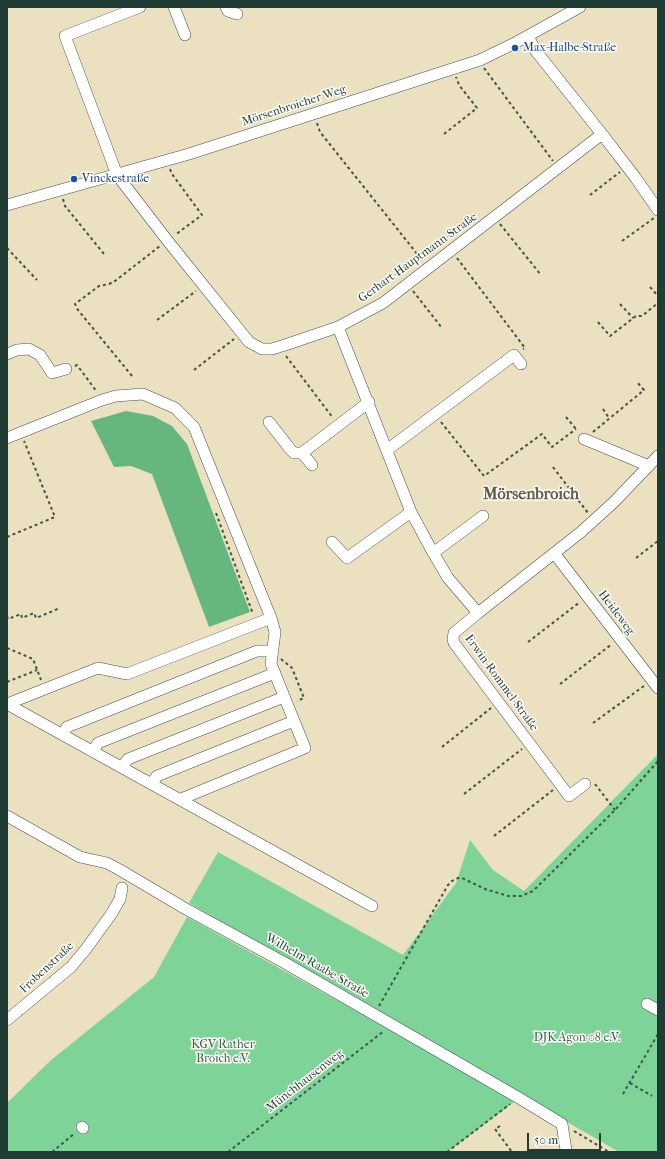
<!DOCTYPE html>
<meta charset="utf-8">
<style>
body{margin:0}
#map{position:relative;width:665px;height:1159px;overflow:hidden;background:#ebe1c0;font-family:"IM FELL French Canon",serif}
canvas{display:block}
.frame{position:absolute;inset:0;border:8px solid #1f3d34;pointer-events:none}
.scale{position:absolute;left:527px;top:1133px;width:74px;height:18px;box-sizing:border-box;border:2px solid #1f3d34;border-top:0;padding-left:5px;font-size:12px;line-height:14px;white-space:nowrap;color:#1f3d34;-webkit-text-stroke:3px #fdfcf7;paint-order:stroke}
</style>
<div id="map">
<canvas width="665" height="1159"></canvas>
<div class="frame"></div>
<div class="scale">50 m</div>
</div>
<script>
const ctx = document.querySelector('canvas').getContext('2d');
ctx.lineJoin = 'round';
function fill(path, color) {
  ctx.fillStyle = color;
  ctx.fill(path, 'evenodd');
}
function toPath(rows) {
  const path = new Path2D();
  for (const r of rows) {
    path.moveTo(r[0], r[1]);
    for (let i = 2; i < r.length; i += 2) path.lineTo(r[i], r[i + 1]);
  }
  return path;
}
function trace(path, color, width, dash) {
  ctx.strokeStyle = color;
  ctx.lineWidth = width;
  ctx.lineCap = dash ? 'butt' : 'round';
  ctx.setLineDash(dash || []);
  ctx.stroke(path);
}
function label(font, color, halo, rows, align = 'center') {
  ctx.font = font + ' "IM FELL French Canon",serif';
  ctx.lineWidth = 3;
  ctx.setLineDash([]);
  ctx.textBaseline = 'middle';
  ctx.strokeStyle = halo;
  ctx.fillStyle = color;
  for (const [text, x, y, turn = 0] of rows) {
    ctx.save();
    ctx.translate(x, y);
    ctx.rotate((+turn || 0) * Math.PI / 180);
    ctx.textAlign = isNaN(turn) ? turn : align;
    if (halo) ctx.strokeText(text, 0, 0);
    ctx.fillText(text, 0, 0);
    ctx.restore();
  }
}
fill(toPath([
 [658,754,658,1152,619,1152,189,903,218,852,403,955,456,883,470,840,493,870,524,891],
 [187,917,517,1100,448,1152,7,1152,7,1103,50,1061,154,977]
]), '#7ed498');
fill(toPath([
 [126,411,153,416,172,426,187,444,250,612,209,627,152,474,131,466,114,467,91,421]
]), '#66b680');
const minor = toPath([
 [140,7,65,36,117,175,167,240,249,342,262,349,272,349,285,345,338,327,383,303,602,134],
 [174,7,185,35],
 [226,7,228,11,237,14],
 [528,36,535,50,602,134,635,177,658,210],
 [7,205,189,154,480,60,513,44,580,7],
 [338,327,411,512,431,549,448,578,478,613,454,633,453,639,454,643,569,796,585,784],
 [7,354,17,350,29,349,40,355,52,373,66,369],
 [269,422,290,449,294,453,302,453],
 [7,438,102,400,116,396,143,394,175,408,194,427,271,618,127,674,98,668,7,704],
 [584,439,649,466],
 [387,450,514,355,521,364],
 [312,465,302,453,369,402],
 [332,542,347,558,411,512],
 [433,553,483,516],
 [554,553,658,688],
 [478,613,581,532,614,502,658,456],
 [7,704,372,906],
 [63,734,67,727,257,651,272,651],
 [93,751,98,743,275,673],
 [122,767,128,759,284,697],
 [152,783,157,776,294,721],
 [181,799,305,748,271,664,275,632,271,618],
 [7,816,80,857,107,863,120,870,186,909,285,963,519,1098,562,1124,566,1150],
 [647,1004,658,1010],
 [7,1020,71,967,86,949,112,913,120,899,122,888],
 [82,1127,83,1128]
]);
trace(minor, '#3e5649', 12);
trace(toPath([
 [484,68,553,161],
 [317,123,320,132,422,260],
 [444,134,477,108,459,85,456,77],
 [170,169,172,174,202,215,175,235],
 [590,195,620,172],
 [63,199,65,206,104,254],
 [500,224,541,275],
 [622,241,654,218],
 [7,248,37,280],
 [457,258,525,348,523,349],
 [650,287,658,296],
 [413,291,442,328],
 [620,304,633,318],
 [157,320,196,291],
 [598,322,610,336,636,316,642,316,658,303],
 [286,356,333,418],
 [75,366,77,365,97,392],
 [194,370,234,339],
 [132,376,78,310,75,304,99,286,109,284,115,281,160,246],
 [603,409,609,418],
 [566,417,576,429],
 [441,422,484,476,542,434,552,447,576,429],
 [593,432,644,390,637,382],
 [553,467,588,513],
 [216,513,253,614],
 [7,537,55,517,24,441],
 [636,558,658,541],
 [7,616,8,619,21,614,22,618,34,613,36,618,60,608],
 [528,642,580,602],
 [7,648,33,659,41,680],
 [281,659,292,668,304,698,297,701],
 [7,682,37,670],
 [560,684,612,644],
 [593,723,644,686],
 [442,747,491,708],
 [595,784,615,810],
 [464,794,522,749],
 [494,836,553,790],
 [7,865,8,865],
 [379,1006,448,885,452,881,458,878,462,878,485,889,508,896,521,896,533,891,615,810,658,761],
 [630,1083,652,1096],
 [623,1094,658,1034],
 [500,1126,495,1129,512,1152],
 [574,1131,609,1152],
 [52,1152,75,1133],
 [228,1152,384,1031],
 [447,1152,510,1104]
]), '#3e5649', 2, [3, 3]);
trace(minor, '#fff', 11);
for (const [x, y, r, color] of [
 [515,48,4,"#1a4fb4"],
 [74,179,4,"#1a4fb4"]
]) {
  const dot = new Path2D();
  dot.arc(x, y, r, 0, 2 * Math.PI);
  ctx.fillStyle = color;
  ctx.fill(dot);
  trace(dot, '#fdfcf7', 1.5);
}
label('12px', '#164399', '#fdfcf7', [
 ["Max-Halbe-Straße",523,48],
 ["Vinckestraße",82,179]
], 'left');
label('12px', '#1f3d34', '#fdfcf7', [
 ["Mörsenbroicher Weg",294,106,-18],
 ["Gerhart-Hauptmann-Straße",418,258,-36],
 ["Heideweg",616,613,53],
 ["Erwin-Rommel-Straße",501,683,54],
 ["Wilhelm-Raabe-Straße",317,966,30],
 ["Frobenstraße",47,968,-43],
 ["Münchhausenweg",305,1081,-38]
]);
label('12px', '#37634d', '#fdfcf7', [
 ["DJK Agon 08 e.V.",577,1038],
 ["KGV Rather",223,1045],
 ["Broich e.V.",223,1059]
]);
label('bold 16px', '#615b49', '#fdfcf7', [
 ["Mörsenbroich",531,495]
]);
</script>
